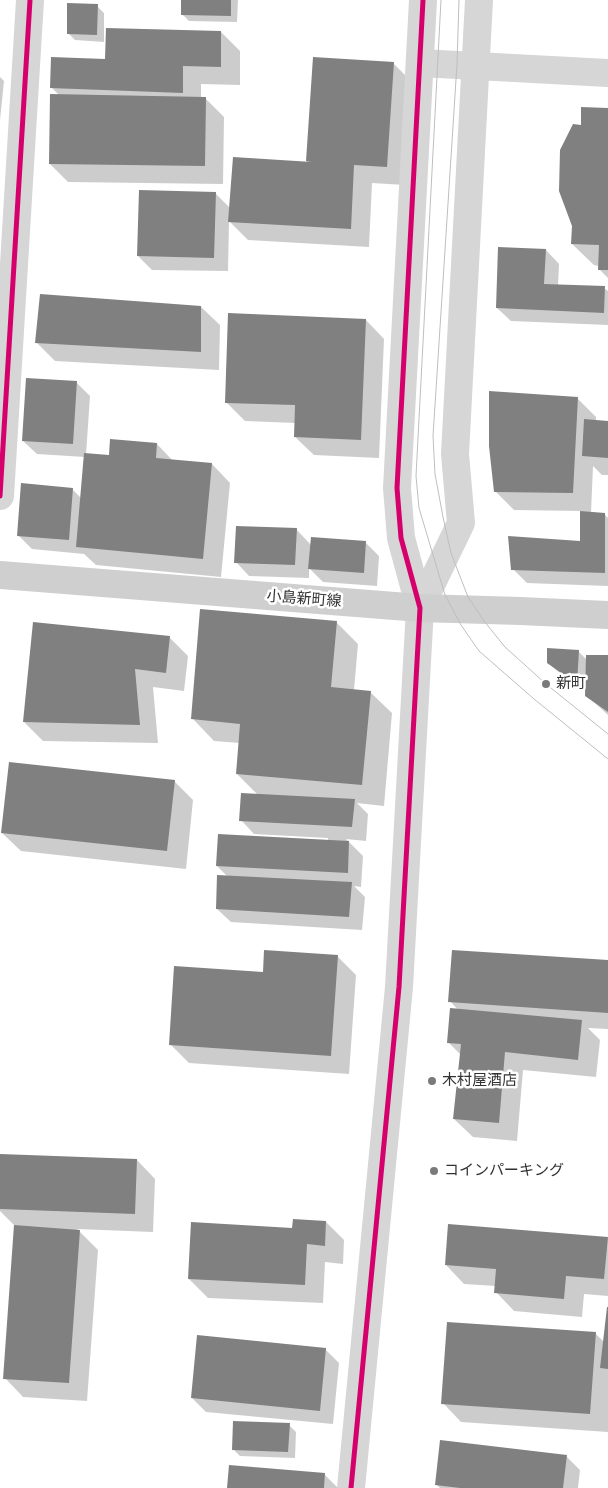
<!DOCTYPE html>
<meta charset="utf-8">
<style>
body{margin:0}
canvas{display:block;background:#fff}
</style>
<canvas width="608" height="1488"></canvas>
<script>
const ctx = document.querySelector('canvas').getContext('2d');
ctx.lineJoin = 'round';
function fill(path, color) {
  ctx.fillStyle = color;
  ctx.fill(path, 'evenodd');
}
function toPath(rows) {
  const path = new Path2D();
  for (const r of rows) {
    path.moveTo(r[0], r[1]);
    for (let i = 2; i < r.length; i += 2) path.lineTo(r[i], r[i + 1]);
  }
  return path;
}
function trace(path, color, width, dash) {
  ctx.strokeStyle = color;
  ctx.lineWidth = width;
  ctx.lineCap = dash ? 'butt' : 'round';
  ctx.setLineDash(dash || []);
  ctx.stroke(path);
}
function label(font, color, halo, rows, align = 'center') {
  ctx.font = font + ' "Work Sans","Noto Sans JP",sans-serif';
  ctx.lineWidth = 5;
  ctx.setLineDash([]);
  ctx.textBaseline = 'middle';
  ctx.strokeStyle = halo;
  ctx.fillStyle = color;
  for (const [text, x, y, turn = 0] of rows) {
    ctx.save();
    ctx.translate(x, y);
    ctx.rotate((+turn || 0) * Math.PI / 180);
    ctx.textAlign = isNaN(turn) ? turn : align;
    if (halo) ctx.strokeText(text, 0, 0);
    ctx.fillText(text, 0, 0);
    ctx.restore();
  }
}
fill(toPath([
 [183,0,238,0,237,22,189,21,182,14],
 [97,6,104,13,104,42,75,40,68,33],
 [221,32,240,51,240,85,201,84,201,98,205,98,224,117,223,184,68,182,50,164,60,96,52,88,106,61],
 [314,58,393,63,412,82,405,185,372,183,369,247,248,240,229,221,228,271,152,270,138,256,215,193,231,209,307,163],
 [0,77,4,81,0,120],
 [608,110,608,278,599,269,599,266,594,265,572,244,582,126],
 [546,250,559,264,558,286,604,288,608,291,608,325,511,321,497,308],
 [201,307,220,325,219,370,55,361,36,342],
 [366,320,384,339,379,458,314,455,295,437,296,423,245,421,226,402],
 [76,382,90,396,86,455,110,457,157,444,173,461,212,464,230,483,221,577,96,565,84,554,32,549,18,535,72,489,81,498,85,457,37,454,23,441],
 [577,398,596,417,596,421,608,422,608,475,602,475,593,466,591,513,604,514,608,518,608,586,527,583,513,569,581,542,581,511,514,510,495,491],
 [296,529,311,545,365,542,379,556,377,586,323,582,309,568,309,578,249,576,236,562],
 [336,622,358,644,354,690,370,692,392,713,384,806,357,803,368,814,366,841,346,839,363,856,361,887,354,886,365,897,362,930,231,922,217,909,228,877,217,866,328,841,328,838,254,834,241,820,259,796,237,774,240,743,214,741,193,719],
 [169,637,188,656,184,691,153,687,158,743,43,741,24,722],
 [578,651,587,660,608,657,608,715,586,695,586,691,556,670,548,662],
 [174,781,193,800,186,869,21,851,2,833],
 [337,956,356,975,349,1074,189,1063,170,1044,264,973],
 [608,962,608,1029,588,1028,600,1040,596,1077,523,1070,517,1141,473,1137,454,1119,461,1055,448,1042,458,1010,450,1001],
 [0,1155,137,1160,155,1179,153,1232,77,1229,98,1250,87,1401,23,1397,5,1378,15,1226,0,1211],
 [326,1222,344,1240,343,1264,325,1262,323,1303,208,1298,189,1279,293,1229],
 [608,1238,608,1296,584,1294,582,1317,514,1311,496,1292,496,1286,464,1284,446,1265],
 [608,1306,608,1432,461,1422,443,1403,595,1333,604,1342],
 [325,1349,339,1363,333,1424,206,1412,192,1398],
 [289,1425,296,1432,295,1458,240,1456,233,1449],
 [567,1457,580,1470,578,1488,440,1488,436,1484],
 [324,1474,338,1488,228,1488]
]), '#0003');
fill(toPath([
 [181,0,231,0,231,16,181,15],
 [67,3,98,4,97,35,67,34],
 [106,28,221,31,221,67,183,66,183,93,50,88,51,57,105,59],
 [313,57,394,62,387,167,354,165,351,229,228,222,233,157,312,162,306,161],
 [50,94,206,97,205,166,49,164],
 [581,107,608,108,608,270,598,270,599,245,571,244,572,226,559,191,560,150,573,124,581,125],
 [139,190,216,192,214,258,137,256],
 [498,247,546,249,544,284,605,286,604,313,496,308],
 [40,294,201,306,201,352,35,343],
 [228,313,366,319,361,440,294,437,295,405,225,403],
 [26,378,77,381,73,444,22,441],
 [489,391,578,397,573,493,494,492,489,446],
 [584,419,608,421,608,458,582,456],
 [110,439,157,443,156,458,212,463,203,559,76,547,84,453,109,455],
 [21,483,73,488,69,540,17,536],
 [580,511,605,513,605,573,511,570,508,536,580,541],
 [236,526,297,528,295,565,234,563],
 [311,537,366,541,364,573,308,569],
 [200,609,337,621,331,687,371,691,362,785,236,774,240,724,191,719],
 [33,622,170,636,166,673,135,669,140,725,23,722],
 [547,648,579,650,577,684,547,663],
 [586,655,608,655,608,712,585,696],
 [9,762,175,780,167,851,1,833],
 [241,793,355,799,352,827,239,821],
 [218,834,349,841,348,873,216,866],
 [217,875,352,882,349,917,216,909],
 [264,950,338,955,331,1056,169,1045,174,966,263,972],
 [452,950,608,960,608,1013,448,1002],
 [450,1008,582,1020,578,1060,505,1052,499,1123,453,1119,461,1044,447,1043],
 [0,1154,137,1159,135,1214,0,1209],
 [293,1219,326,1221,325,1246,307,1244,305,1285,188,1279,191,1222,292,1228],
 [448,1224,608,1237,604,1279,566,1276,564,1299,494,1293,496,1269,445,1265],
 [14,1225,80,1230,69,1383,3,1379],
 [607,1307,608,1307,608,1369,600,1368],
 [447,1322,596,1332,590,1414,441,1404],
 [197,1335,326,1348,320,1411,191,1398],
 [233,1421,290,1423,288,1452,232,1450],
 [440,1440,567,1455,563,1488,460,1488,435,1485],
 [229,1465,325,1473,324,1488,227,1488]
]), '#808080');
trace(toPath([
 [420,63,608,73],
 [0,496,30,0]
]), '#d6d6d6', 28);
trace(toPath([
 [420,608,461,523,455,454,479,0],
 [351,1488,399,987,420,608,401,538,397,488,423,0]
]), '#d6d6d6', 28);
trace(toPath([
 [0,575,420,608,520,611,608,615]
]), '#cfcfcf', 28);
trace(toPath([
 [441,0,416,476,419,508,445,595,461,625,479,651,534,699,608,759],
 [459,0,457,64,433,436,435,474,443,517,451,553,468,597,484,621,505,647,546,684,608,734]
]), '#bebebe', 1);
trace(toPath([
 [0,496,30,0],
 [351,1488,399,987,420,608,401,538,397,488,423,0]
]), '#d6006c', 5);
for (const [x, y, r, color] of [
 [546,684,5,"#7a7a7a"],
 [432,1081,5,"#7a7a7a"],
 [434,1171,5,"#7a7a7a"]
]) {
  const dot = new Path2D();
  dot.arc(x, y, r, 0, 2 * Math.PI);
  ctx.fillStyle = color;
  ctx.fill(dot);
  trace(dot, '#fff', 2);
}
label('15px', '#323232', '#fff', [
 ["小島新町線",304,599,4]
]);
label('15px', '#323232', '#fff', [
 ["新町",556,684],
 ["木村屋酒店",442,1081],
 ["コインパーキング",444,1171]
], 'left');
</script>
